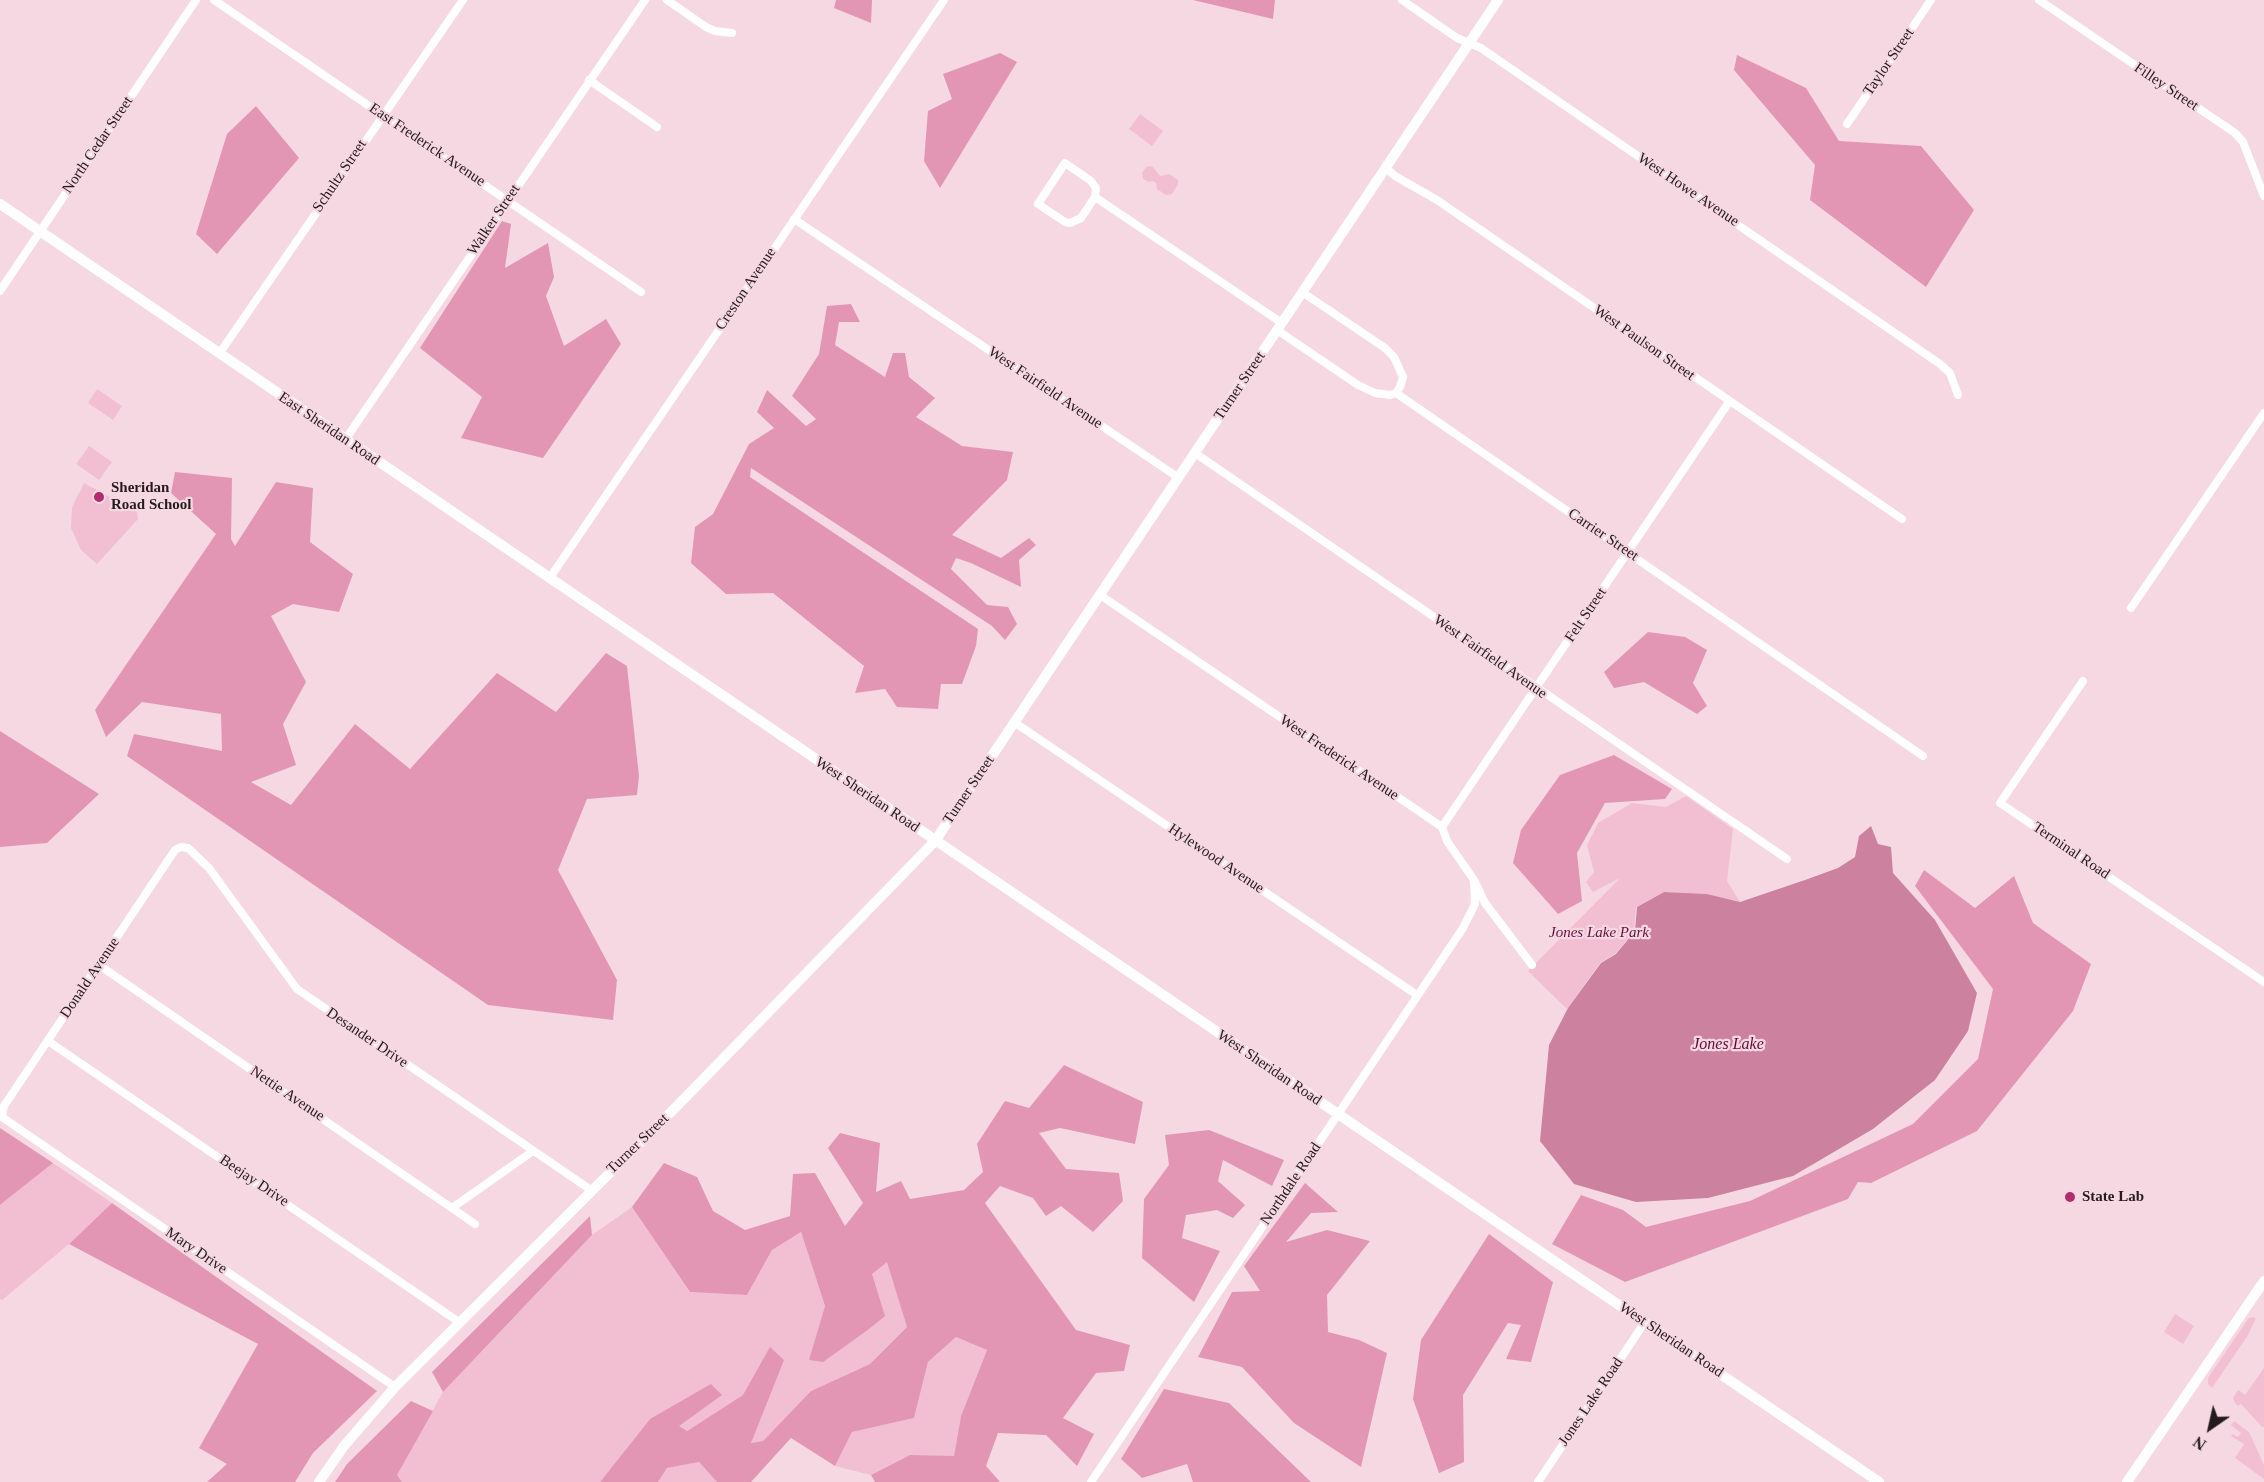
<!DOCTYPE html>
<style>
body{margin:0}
#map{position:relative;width:2264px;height:1482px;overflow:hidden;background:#f6d8e3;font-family:"Times New Roman",serif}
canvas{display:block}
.north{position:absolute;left:2180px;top:1398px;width:60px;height:60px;-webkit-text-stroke:4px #f6d8e3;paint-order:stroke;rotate:214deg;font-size:16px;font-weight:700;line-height:24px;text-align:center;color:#251b1e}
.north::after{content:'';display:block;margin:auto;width:21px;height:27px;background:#251b1e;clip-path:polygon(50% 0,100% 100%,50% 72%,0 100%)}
</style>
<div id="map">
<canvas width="2264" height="1482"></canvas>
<div class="north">N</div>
</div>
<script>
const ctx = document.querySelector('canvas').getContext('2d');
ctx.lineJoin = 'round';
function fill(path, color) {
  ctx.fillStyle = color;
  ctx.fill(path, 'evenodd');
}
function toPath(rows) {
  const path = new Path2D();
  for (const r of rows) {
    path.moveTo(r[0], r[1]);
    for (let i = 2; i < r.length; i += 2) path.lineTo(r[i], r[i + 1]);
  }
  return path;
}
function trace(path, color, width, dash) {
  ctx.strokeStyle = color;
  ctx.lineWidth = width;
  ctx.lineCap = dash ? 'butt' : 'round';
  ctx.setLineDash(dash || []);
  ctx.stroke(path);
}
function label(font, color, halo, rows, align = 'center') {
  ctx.font = font + ' "Times New Roman",serif';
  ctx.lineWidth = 4.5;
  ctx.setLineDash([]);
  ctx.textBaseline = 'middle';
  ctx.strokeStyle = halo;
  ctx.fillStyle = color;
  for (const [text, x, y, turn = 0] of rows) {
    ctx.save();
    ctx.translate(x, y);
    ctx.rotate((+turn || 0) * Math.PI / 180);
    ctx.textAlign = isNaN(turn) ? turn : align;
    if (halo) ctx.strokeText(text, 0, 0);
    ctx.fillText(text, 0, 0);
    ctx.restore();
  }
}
fill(toPath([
 [1140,114,1163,131,1152,146,1129,129],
 [1152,166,1160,176,1169,174,1178,180,1178,184,1172,194,1166,195,1157,189,1156,183,1153,181,1149,182,1143,179,1142,173,1146,167],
 [97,389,122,406,113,420,88,403],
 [89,446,112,462,99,480,76,464],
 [84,483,137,512,138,519,97,564,81,550,71,528,72,507],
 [1686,796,1733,829,1727,881,1740,902,1707,894,1664,892,1636,907,1634,931,1616,953,1600,963,1567,1009,1528,971,1620,878,1593,892,1586,882,1594,872,1587,845,1598,823,1632,803,1666,807],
 [53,1163,112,1203,69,1244,2,1300,0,1299,0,1205],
 [632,1207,690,1292,747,1295,772,1250,801,1232,825,1306,810,1360,872,1273,888,1261,907,1327,870,1364,811,1391,763,1441,751,1443,757,1425,743,1395,687,1431,650,1419,600,1482,402,1482,396,1475,443,1392,592,1235],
 [2175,1314,2194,1326,2183,1344,2164,1332],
 [2252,1317,2256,1318,2248,1335,2212,1388,2208,1384,2208,1378,2248,1319],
 [956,1337,987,1350,961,1416,954,1457,910,1455,871,1475,835,1466,852,1432,914,1418,928,1362],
 [2264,1368,2264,1427,2262,1427,2241,1404,2238,1406,2235,1403,2233,1398,2238,1390,2245,1395],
 [2234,1421,2249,1432,2264,1465,2264,1479,2235,1458,2244,1444,2231,1436,2233,1434,2238,1437,2241,1433,2231,1425],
 [699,1462,717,1482,658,1482,667,1468]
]), '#f2bed2');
fill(toPath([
 [836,0,872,0,871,23,834,8],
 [1193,0,1275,0,1273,19],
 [1000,53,1017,62,940,188,924,161,928,111,952,99,943,74],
 [1737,55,1806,88,1839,141,1921,146,1974,210,1926,287,1810,200,1815,165,1734,70],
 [256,106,299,158,217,254,196,234,227,134],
 [502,221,511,224,505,268,548,243,554,277,546,296,564,346,606,319,621,344,543,458,461,438,482,397,420,348],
 [851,304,860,322,839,322,835,345,885,377,893,353,905,353,909,377,935,398,916,417,962,446,1013,452,1007,480,952,535,1001,558,1029,538,1036,545,1019,560,1021,587,971,563,956,558,951,569,987,605,1008,607,1017,624,1005,640,992,626,751,468,750,477,978,629,976,646,962,684,941,684,938,709,897,707,885,689,855,693,864,666,773,593,726,594,691,563,695,527,713,514,749,444,774,428,757,412,767,390,806,426,816,419,792,396,819,354,827,306],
 [175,472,232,478,231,539,235,546,276,482,313,488,310,542,353,574,339,612,293,604,271,616,306,682,283,724,296,765,251,782,291,805,355,724,410,769,497,673,556,712,606,653,627,666,639,776,637,795,587,799,558,870,617,980,613,1020,488,1005,127,756,134,734,222,751,221,714,142,702,106,737,95,710,216,534,171,493],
 [1648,632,1685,637,1707,650,1693,683,1707,706,1697,714,1644,682,1614,688,1604,672],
 [0,731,99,794,47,843,0,847],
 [1614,755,1672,789,1665,799,1605,803,1577,853,1582,901,1558,914,1513,863,1521,830,1560,775],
 [1924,870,1975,908,2014,876,2033,923,2091,964,2073,1011,1977,1131,1871,1183,1858,1182,1848,1199,1625,1282,1552,1244,1581,1195,1623,1210,1646,1227,1750,1201,1913,1124,1978,1059,1993,989,1915,886],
 [1064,1065,1143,1102,1135,1144,1060,1128,1039,1133,1066,1169,1119,1173,1123,1201,1093,1232,1061,1206,1046,1216,1033,1198,1000,1186,985,1203,1076,1330,1130,1345,1124,1371,1096,1373,1063,1418,1094,1434,1077,1466,1046,1435,998,1433,986,1466,1000,1482,875,1482,871,1475,910,1455,954,1456,961,1416,987,1350,956,1337,928,1362,914,1418,852,1432,835,1466,791,1438,751,1482,717,1482,699,1462,667,1468,658,1482,600,1482,650,1419,711,1384,722,1395,679,1426,687,1431,743,1395,770,1347,784,1360,751,1443,763,1441,811,1391,870,1364,907,1327,887,1262,872,1274,885,1316,869,1329,823,1362,809,1360,825,1306,801,1232,772,1250,747,1295,690,1292,632,1207,664,1163,697,1177,713,1211,745,1230,790,1216,793,1174,815,1173,845,1226,863,1203,828,1148,840,1133,880,1143,876,1192,901,1181,910,1199,964,1190,983,1172,977,1144,1005,1101,1029,1108],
 [0,1128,53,1163,0,1205],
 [1209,1130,1284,1160,1272,1186,1223,1160,1218,1181,1245,1205,1233,1218,1217,1210,1186,1215,1182,1238,1220,1251,1194,1302,1142,1258,1144,1199,1169,1165,1165,1135],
 [1305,1183,1338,1212,1311,1213,1286,1242,1327,1230,1370,1241,1327,1295,1328,1332,1359,1340,1387,1353,1361,1467,1294,1423,1242,1367,1198,1357,1232,1292,1260,1291,1244,1266],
 [112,1203,377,1391,313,1453,295,1482,207,1482,227,1464,199,1448,258,1344,69,1244],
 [590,1216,592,1235,443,1392,432,1372],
 [1489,1234,1553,1282,1531,1362,1506,1359,1521,1325,1508,1323,1463,1395,1464,1462,1439,1473,1413,1399,1421,1340],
 [1164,1389,1229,1403,1311,1482,1193,1482,1187,1464,1142,1478,1121,1459],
 [411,1401,433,1411,397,1475,402,1482,335,1482,347,1464]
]), '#e296b4');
fill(toPath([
 [1871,826,1878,844,1891,847,1893,873,1935,920,1977,993,1968,1031,1935,1080,1873,1129,1793,1176,1708,1198,1636,1202,1574,1184,1540,1141,1549,1045,1568,1008,1601,963,1616,954,1635,931,1637,907,1664,892,1707,894,1740,902,1805,880,1838,868,1855,857,1859,836]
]), '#cc829f');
trace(toPath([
 [214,0,641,292],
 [667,0,706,27,715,31,732,33],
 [1402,0,1457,38,1481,48,1940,364,1950,373,1958,395],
 [2039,0,2235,133,2243,142,2264,196],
 [589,80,657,127],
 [1847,124,1931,0],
 [1386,168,1395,176,1437,200,1902,519],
 [1095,197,1081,218,1070,223,1065,222,1038,204,1065,163,1091,181,1096,188,1095,197,1282,323],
 [794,219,1179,478],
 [0,291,196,0],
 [1302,292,1385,348,1394,357,1403,377,1400,387,1396,393],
 [1277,330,1358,385,1375,393,1390,395,1396,393,1923,756],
 [219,354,463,0],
 [345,440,645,0],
 [1195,453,1787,859],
 [549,579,944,0],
 [1100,595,1442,827,1447,841,1474,880,1485,903,1532,965],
 [2131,608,2264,413],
 [2083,681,2000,803,2264,982],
 [1014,722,1417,995],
 [1442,827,1729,402],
 [99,965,475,1224],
 [48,1041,459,1322],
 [452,1208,533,1151],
 [395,1387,2,1117,4,1106,175,850,181,847,188,848,209,868,297,989,591,1190],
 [1091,1482,1463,928,1475,904,1474,880],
 [1538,1482,1645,1322]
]), '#fff', 8);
trace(toPath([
 [0,204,1879,1482],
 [319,1482,344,1446,395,1387,678,1105,935,841,1498,0],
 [2127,1482,2264,1281]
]), '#fff', 10);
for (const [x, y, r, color] of [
 [99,497,6,"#b22c70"],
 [2070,1197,6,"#b22c70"]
]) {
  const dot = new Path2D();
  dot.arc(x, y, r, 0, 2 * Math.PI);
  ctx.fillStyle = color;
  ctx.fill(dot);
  trace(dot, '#f6d8e3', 2);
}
label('15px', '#251b1e', '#f6d8e3', [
 ["Taylor Street",1889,62,-56],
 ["Filley Street",2166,87,34],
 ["North Cedar Street",98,145,-56],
 ["East Frederick Avenue",427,145,34],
 ["Schultz Street",340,176,-56],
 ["West Howe Avenue",1688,190,34],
 ["Walker Street",494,220,-56],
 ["Creston Avenue",746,289,-56],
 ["West Paulson Street",1644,343,35],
 ["Turner Street",1240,386,-56],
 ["West Fairfield Avenue",1045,388,34],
 ["East Sheridan Road",329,429,34],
 ["Carrier Street",1603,535,34],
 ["Felt Street",1586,615,-56],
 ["West Fairfield Avenue",1490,657,35],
 ["West Frederick Avenue",1339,758,34],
 ["Turner Street",969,790,-56],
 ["West Sheridan Road",867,795,34],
 ["Terminal Road",2071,851,34],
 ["Hylewood Avenue",1216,859,34],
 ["Donald Avenue",90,978,-56],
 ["Desander Drive",367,1038,34],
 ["West Sheridan Road",1269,1068,34],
 ["Nettie Avenue",287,1094,34],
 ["Turner Street",638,1144,-44],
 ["Beejay Drive",254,1181,34],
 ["Northdale Road",1291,1184,-56],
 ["Mary Drive",196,1251,34],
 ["West Sheridan Road",1671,1340,34],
 ["Jones Lake Road",1591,1402,-56]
]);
label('bold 15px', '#251b1e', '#f6d8e3', [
 ["Sheridan",111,488],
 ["Road School",111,505],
 ["State Lab",2082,1197]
], 'left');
label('italic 15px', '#670e3d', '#f6d8e3', [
 ["Jones Lake Park",1599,933]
]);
label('italic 16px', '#640a3b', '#f6d8e3', [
 ["Jones Lake",1728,1045]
]);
</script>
